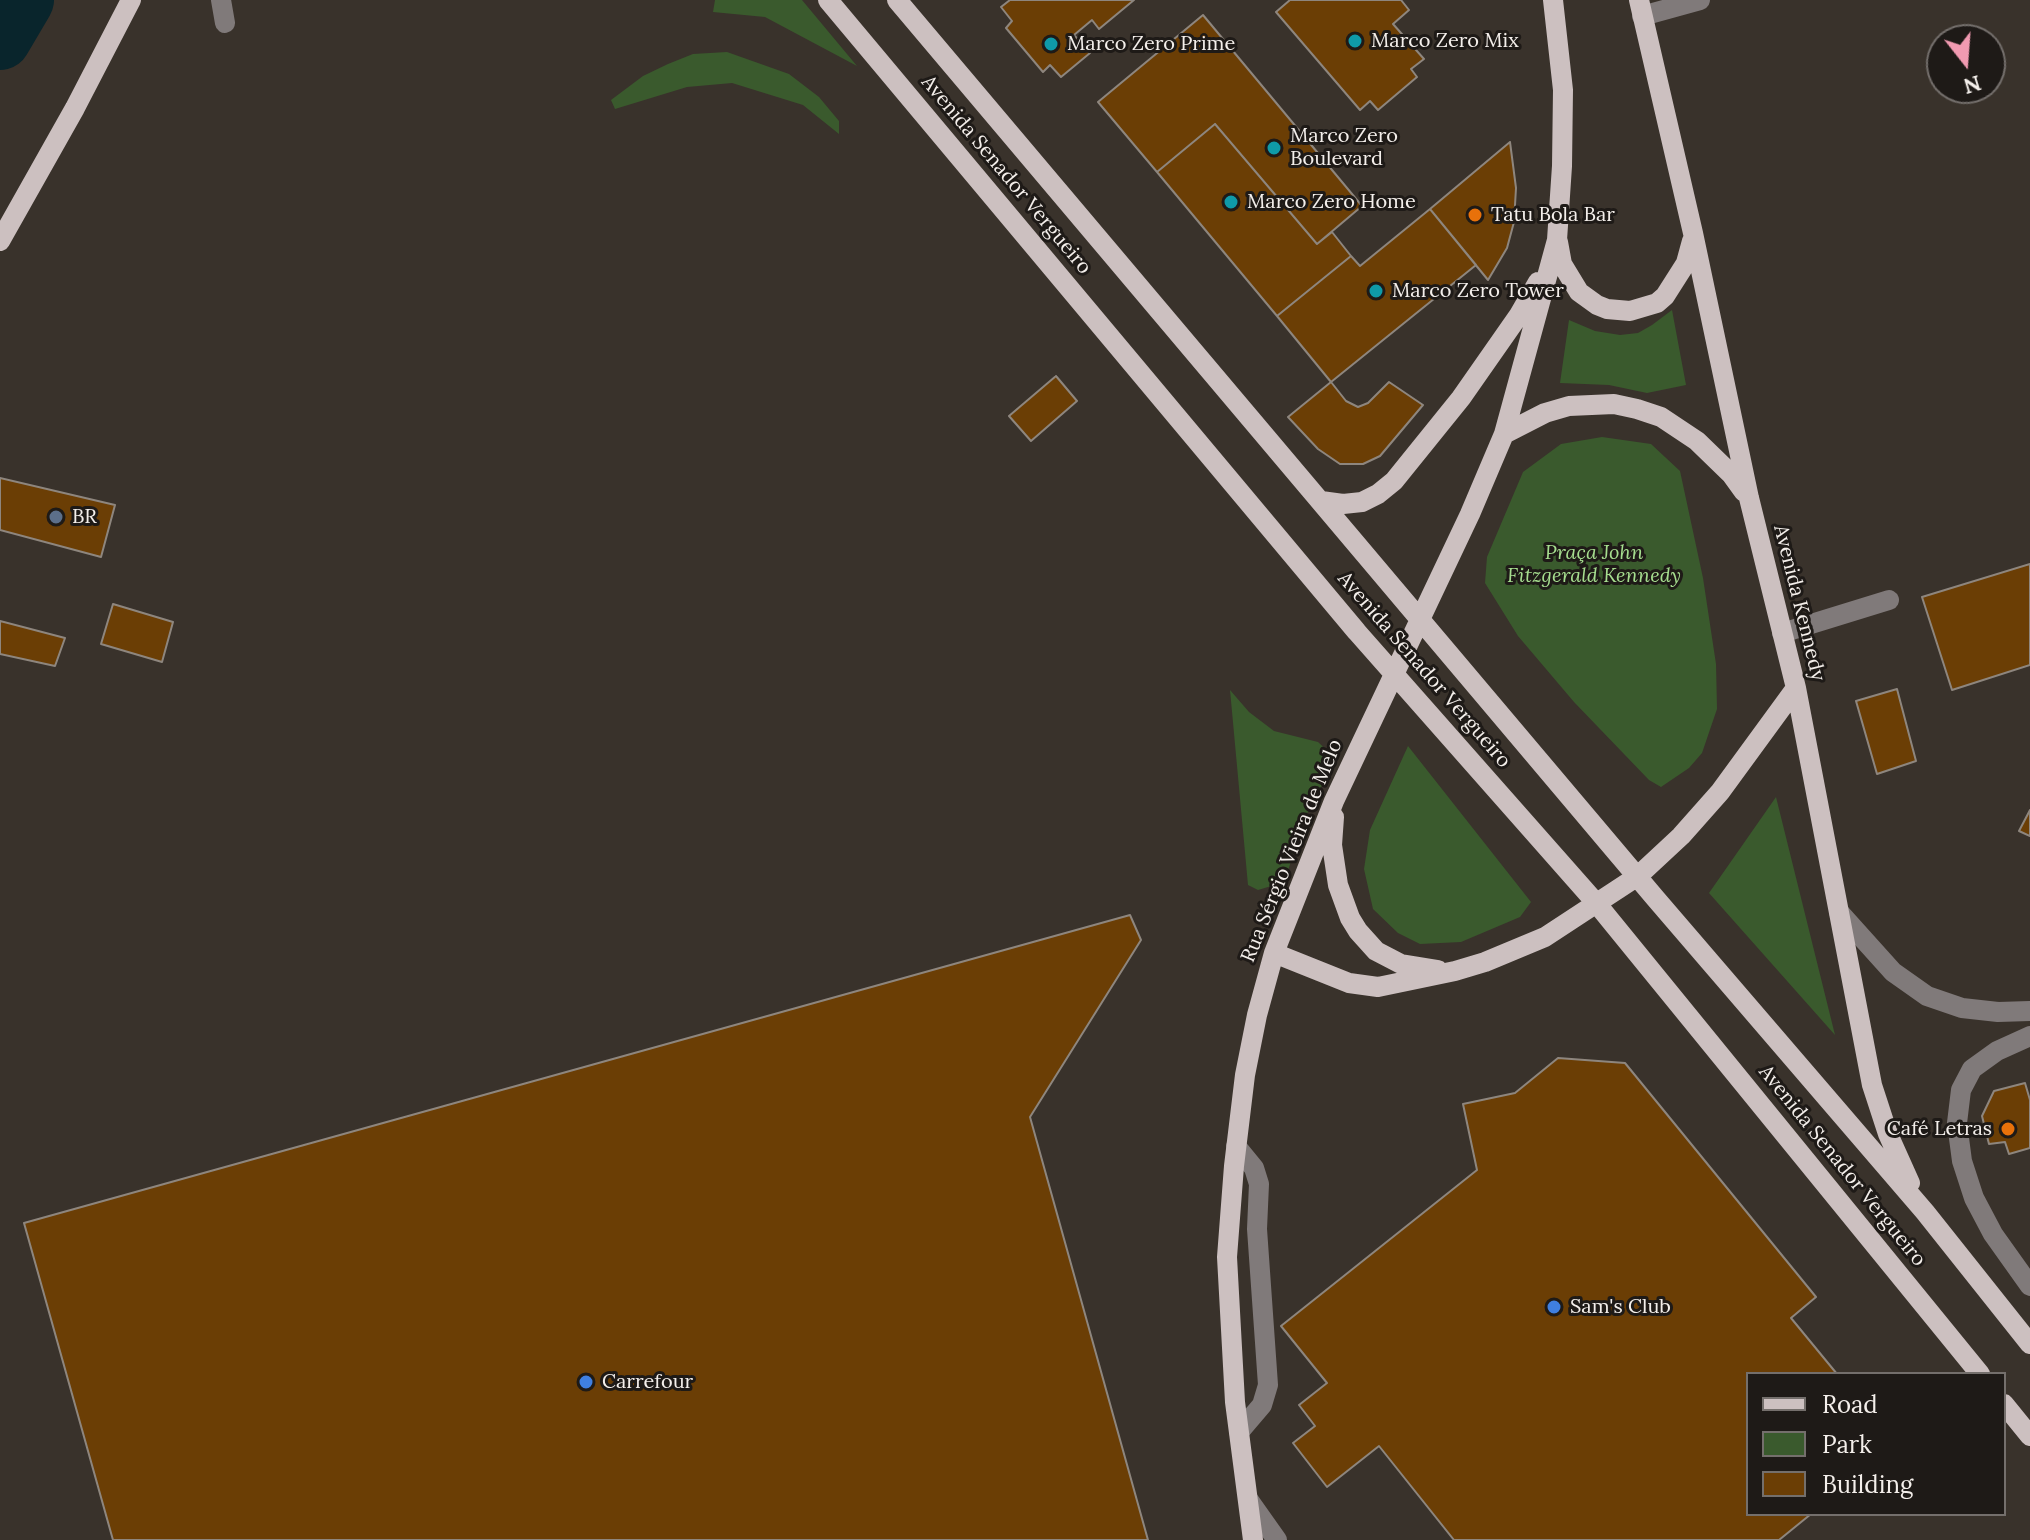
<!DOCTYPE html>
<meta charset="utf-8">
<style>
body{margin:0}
#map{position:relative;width:2030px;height:1540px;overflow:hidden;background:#39322b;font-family:Lora,serif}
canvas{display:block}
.legend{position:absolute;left:1746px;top:1372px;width:260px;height:144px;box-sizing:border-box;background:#1e1a17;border:2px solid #746f6c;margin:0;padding:10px 14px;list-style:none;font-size:24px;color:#f4efeb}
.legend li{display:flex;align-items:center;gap:16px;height:40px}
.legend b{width:40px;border:2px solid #746f6c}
.north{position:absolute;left:1926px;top:24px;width:80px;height:80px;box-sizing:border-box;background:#1e1a17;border:2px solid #746f6c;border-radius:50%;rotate:163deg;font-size:22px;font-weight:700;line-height:32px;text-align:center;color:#f4efeb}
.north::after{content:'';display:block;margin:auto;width:28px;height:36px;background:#f19ab1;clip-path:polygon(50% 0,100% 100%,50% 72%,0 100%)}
</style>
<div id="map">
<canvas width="2030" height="1540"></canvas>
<ul class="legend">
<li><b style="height:10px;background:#ccc0c0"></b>Road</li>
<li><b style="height:22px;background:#3a5a2d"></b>Park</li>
<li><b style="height:22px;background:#6b3e05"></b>Building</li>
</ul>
<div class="north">N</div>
</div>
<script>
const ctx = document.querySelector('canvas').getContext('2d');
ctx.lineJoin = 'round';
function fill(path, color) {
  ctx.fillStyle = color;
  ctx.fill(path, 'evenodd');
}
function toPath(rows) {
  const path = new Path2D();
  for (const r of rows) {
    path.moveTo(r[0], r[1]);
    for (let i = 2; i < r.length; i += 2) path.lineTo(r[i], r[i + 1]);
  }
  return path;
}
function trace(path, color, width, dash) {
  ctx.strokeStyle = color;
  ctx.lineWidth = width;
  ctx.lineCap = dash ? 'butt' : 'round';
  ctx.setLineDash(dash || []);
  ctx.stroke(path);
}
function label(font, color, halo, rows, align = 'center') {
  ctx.font = font + ' Lora,serif';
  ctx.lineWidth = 6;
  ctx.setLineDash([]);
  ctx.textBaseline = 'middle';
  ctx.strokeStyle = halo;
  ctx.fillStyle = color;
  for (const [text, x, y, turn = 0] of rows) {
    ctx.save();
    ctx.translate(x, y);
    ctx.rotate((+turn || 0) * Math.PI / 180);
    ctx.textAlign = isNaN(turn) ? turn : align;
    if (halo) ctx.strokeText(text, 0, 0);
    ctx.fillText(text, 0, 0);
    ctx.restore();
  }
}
fill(toPath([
 [715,0,802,0,857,66,765,17,713,12],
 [727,52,789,74,819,97,839,121,839,134,803,105,732,83,687,87,615,109,611,100,643,76,668,64,693,54],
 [1672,310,1686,385,1647,393,1609,385,1560,383,1569,320,1595,331,1620,335,1638,333,1652,325],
 [1602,437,1651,444,1680,471,1703,578,1716,664,1717,709,1702,753,1689,768,1661,787,1649,780,1574,702,1518,636,1485,583,1487,557,1523,472,1561,444],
 [1230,690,1249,712,1274,731,1318,742,1333,756,1331,769,1303,821,1288,871,1278,884,1258,890,1248,885],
 [1408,746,1531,902,1520,917,1461,942,1420,944,1398,933,1373,909,1364,869,1370,830],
 [1776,797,1835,1035,1709,893]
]), '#3a5a2d');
trace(toPath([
 [0,39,23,0]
]), '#09252c', 62);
const building = toPath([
 [1010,0,1134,0,1099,29,1092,20,1074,35,1090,53,1061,77,1050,65,1043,72,1006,28,1012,21,1001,7,1010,0],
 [1290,0,1401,0,1409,10,1393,24,1424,59,1411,69,1417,77,1378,110,1370,101,1360,110,1276,12,1290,0],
 [1203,15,1362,206,1317,244,1215,124,1157,172,1098,102,1203,15],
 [1215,124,1317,244,1332,232,1351,256,1277,316,1157,172,1215,124],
 [1510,142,1516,188,1514,222,1507,248,1488,280,1430,209,1510,142],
 [1430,209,1476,265,1331,382,1277,316,1351,256,1360,266,1430,209],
 [1056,376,1077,401,1031,441,1009,416,1056,376],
 [1331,382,1346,401,1358,407,1368,403,1389,382,1423,405,1380,456,1363,464,1340,464,1318,449,1288,417,1331,382],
 [0,478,115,505,101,557,0,530,0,478],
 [2030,564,2030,665,1952,690,1922,597,2030,564],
 [113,604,173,622,162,662,101,644,113,604],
 [0,621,65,638,55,666,0,654,0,621],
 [1897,689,1916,761,1877,774,1856,701,1897,689],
 [2030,810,2030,836,2019,831,2030,810],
 [1130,915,1141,940,1030,1117,1148,1540,113,1540,24,1223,1130,915],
 [1558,1058,1625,1063,1816,1297,1791,1318,1837,1374,1748,1374,1748,1514,1811,1514,1779,1540,1454,1540,1379,1446,1327,1487,1293,1443,1315,1426,1299,1405,1327,1383,1281,1326,1477,1170,1463,1104,1515,1093,1558,1058],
 [2025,1083,2030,1100,2030,1148,2009,1154,2005,1142,1989,1144,1982,1116,1994,1091,2025,1083]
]);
fill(building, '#6b3e05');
trace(building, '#8e867e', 2);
trace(toPath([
 [221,0,225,23],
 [1642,16,1700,0],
 [1782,633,1889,600],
 [1839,912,1893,972,1927,996,1962,1008,1998,1012,2030,1011],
 [2030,1036,1997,1051,1972,1069,1961,1090,1957,1123,1962,1161,1974,1198,1993,1234,2030,1286],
 [1236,1146,1254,1168,1259,1184,1257,1229,1268,1385,1262,1405,1239,1432],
 [1248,1499,1277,1540]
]), '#807a7a', 20);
trace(toPath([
 [828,0,1357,632,1597,904,1980,1374],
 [897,0,1656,899,1925,1212,2030,1344],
 [1639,0,1693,233,1749,498,1796,688,1872,1085,1888,1134,1910,1183],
 [0,241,75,108,131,0],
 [1558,242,1562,264,1579,292,1597,305,1607,309,1630,311,1657,303,1665,296,1686,263,1692,241],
 [1504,434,1545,413,1569,406,1614,404,1637,409,1661,417,1697,441,1731,474,1744,492],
 [1321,501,1343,504,1362,502,1378,494,1394,481,1461,398,1519,315,1538,282],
 [1334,817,1332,845,1338,885,1350,918,1358,931,1376,951,1401,964,1438,970],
 [1274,953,1349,983,1378,987,1455,971,1485,962,1545,937,1638,876,1681,836,1720,792,1796,688],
 [2004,1404,2030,1436],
 [1253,1540,1235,1402,1227,1257,1234,1166,1245,1075,1257,1015,1274,953,1334,801,1470,514,1504,434,1557,240,1562,166,1563,90,1553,0]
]), '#ccc0c0', 20);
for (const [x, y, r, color] of [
 [1355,41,8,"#0f9aa8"],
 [1051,44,8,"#0f9aa8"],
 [1274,148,8,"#0f9aa8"],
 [1231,202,8,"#0f9aa8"],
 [1475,215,8,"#e8710a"],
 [1376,291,8,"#0f9aa8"],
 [56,517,8,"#5c6f8a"],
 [2008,1129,8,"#e8710a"],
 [1554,1307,8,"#3f7fe0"],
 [586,1382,8,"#3f7fe0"]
]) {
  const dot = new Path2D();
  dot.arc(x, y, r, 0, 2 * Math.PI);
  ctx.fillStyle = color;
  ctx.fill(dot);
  trace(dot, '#1e1a17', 3);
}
label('20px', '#f4efeb', '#1e1a17', [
 ["Marco Zero Mix",1371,41],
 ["Marco Zero Prime",1067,44],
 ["Marco Zero",1290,136],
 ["Boulevard",1290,159],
 ["Marco Zero Home",1247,202],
 ["Tatu Bola Bar",1491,215],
 ["Marco Zero Tower",1392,291],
 ["BR",72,517],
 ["Café Letras",1992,1129,"right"],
 ["Sam's Club",1570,1307],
 ["Carrefour",602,1382]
], 'left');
label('20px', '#f4efeb', '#1e1a17', [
 ["Avenida Senador Vergueiro",1006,175,50],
 ["Avenida Kennedy",1799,603,76],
 ["Avenida Senador Vergueiro",1424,670,49],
 ["Rua Sérgio Vieira de Melo",1292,851,-68],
 ["Avenida Senador Vergueiro",1842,1166,51]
]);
label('italic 20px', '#a6de8f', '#1e1a17', [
 ["Praça John",1594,553],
 ["Fitzgerald Kennedy",1594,576]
]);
</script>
